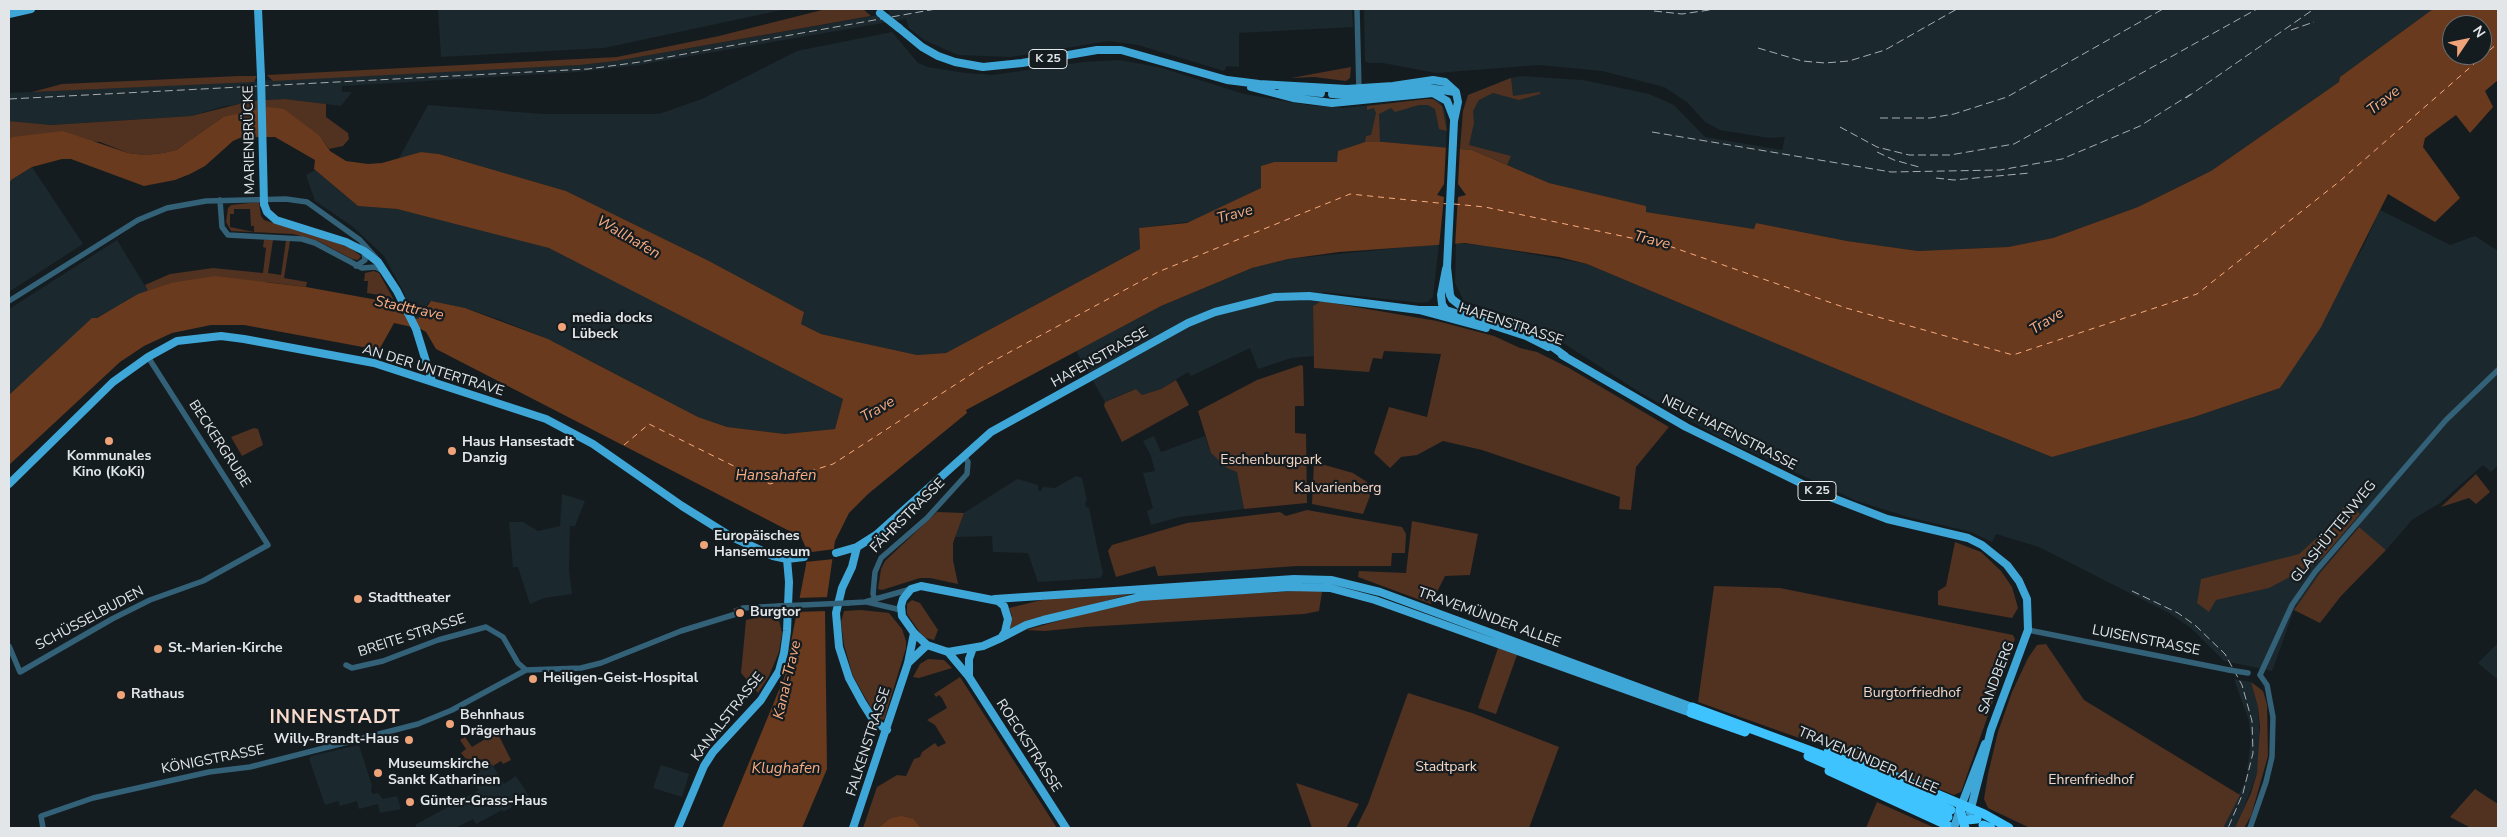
<!DOCTYPE html>
<meta charset="utf-8">
<style>
body{margin:0}
#map{position:relative;width:2507px;height:837px;overflow:hidden;background:#151c20;font-family:"Nunito Sans",sans-serif}
canvas{display:block}
.frame{position:absolute;inset:0;border:10px solid #e2e6e9;pointer-events:none}
.north{position:absolute;left:2442px;top:15px;width:50px;height:50px;box-sizing:border-box;background:#151c20;border:1px solid #676d70;border-radius:50%;rotate:56deg;font-size:14px;font-weight:700;line-height:20px;text-align:center;color:#e2e6e9}
.north::after{content:'';display:block;margin:auto;width:18px;height:22px;background:#efa378;clip-path:polygon(50% 0,100% 100%,50% 72%,0 100%)}
</style>
<div id="map">
<canvas width="2507" height="837"></canvas>
<div class="frame"></div>
<div class="north">N</div>
</div>
<script>
const ctx = document.querySelector('canvas').getContext('2d');
ctx.lineJoin = 'round';
function fill(path, color) {
  ctx.fillStyle = color;
  ctx.fill(path, 'evenodd');
}
function toPath(rows) {
  const path = new Path2D();
  for (const r of rows) {
    path.moveTo(r[0], r[1]);
    for (let i = 2; i < r.length; i += 2) path.lineTo(r[i], r[i + 1]);
  }
  return path;
}
function trace(path, color, width, dash) {
  ctx.strokeStyle = color;
  ctx.lineWidth = width;
  ctx.lineCap = dash ? 'butt' : 'round';
  ctx.setLineDash(dash || []);
  ctx.stroke(path);
}
function label(font, color, halo, rows, align = 'center') {
  ctx.font = font + ' "Nunito Sans",sans-serif';
  ctx.lineWidth = 4.5;
  ctx.setLineDash([]);
  ctx.textBaseline = 'middle';
  ctx.strokeStyle = halo;
  ctx.fillStyle = color;
  for (const [text, x, y, turn = 0] of rows) {
    ctx.save();
    ctx.translate(x, y);
    ctx.rotate((+turn || 0) * Math.PI / 180);
    ctx.textAlign = isNaN(turn) ? turn : align;
    if (halo) ctx.strokeText(text, 0, 0);
    ctx.fillText(text, 0, 0);
    ctx.restore();
  }
}
fill(toPath([
 [438,9,786,9,604,48,441,57],
 [885,9,1352,9,1353,27,1239,33,1239,67,1227,66,1224,71,1138,45,1109,41,1011,57,958,55,924,40,909,28,906,19,639,65,579,72,342,86,342,92,352,92,341,106,284,99,225,106,191,116,51,125,9,121,9,93,580,65,616,61,890,13],
 [1364,9,2433,9,2340,77,2339,82,2211,171,2138,207,2053,238,2008,247,1918,251,1847,241,1756,223,1754,229,1646,212,1646,206,1549,183,1472,150,1460,149,1463,111,1468,95,1510,78,1521,76,1583,80,1649,94,1674,105,1705,137,1782,150,1785,137,1769,138,1720,130,1705,122,1687,102,1664,87,1602,71,1539,65,1436,73,1383,63,1368,63,1365,61],
 [892,32,918,63,928,67,966,73,993,75,1084,62,1120,60,1162,68,1244,94,1308,105,1343,108,1433,99,1439,101,1445,110,1447,123,1446,148,1384,142,1365,142,1338,151,1338,162,1274,162,1261,166,1261,188,1196,221,1139,228,1140,249,946,353,917,355,821,334,801,324,804,312,709,261,566,191,439,154,421,152,398,160,428,105,543,114,659,114,702,99,797,51],
 [32,167,83,244,9,292,9,185,11,180],
 [315,170,358,206,397,209,527,240,562,253,843,399,835,429,785,434,727,427,698,417,548,339,498,319,465,308,429,302,418,319,414,317,402,289,384,256,352,226,315,201,306,175],
 [2380,210,2450,245,2475,236,2498,251,2498,465,2491,472,2483,465,2440,503,2412,520,2386,550,2358,527,2319,574,2294,610,2272,671,2224,661,2192,629,2169,613,2039,547,1996,534,1992,542,1971,532,1908,517,1857,501,1721,438,1641,393,1546,332,1521,319,1464,301,1455,283,1456,243,1480,245,1587,264,1939,412,2052,457,2194,417,2280,388,2363,247],
 [117,240,148,291,94,319,9,395,9,309],
 [1439,244,1433,297,1428,302,1421,303,1323,292,1321,301,1313,306,1314,356,1291,358,1258,369,1250,348,1191,376,1188,372,1161,389,1142,395,1135,389,1105,402,1076,351,1161,306,1252,268,1288,259],
 [1154,436,1161,452,1205,436,1211,453,1237,471,1244,509,1179,517,1151,525,1147,511,1153,508,1143,473,1155,471,1151,456,1143,441],
 [1076,476,1082,478,1087,501,1085,502,1086,507,1089,508,1103,574,1100,578,1038,582,1028,553,993,552,992,536,955,537,964,513,1017,479,1038,485,1038,490,1041,491,1043,487,1055,488],
 [562,494,585,501,575,526,570,526,569,570,572,594,544,598,530,604,518,567,513,567,509,522,523,522,538,531,560,526],
 [2498,643,2498,680,2478,663],
 [2234,679,2251,682,2258,707,2260,743,2257,773,2238,824,2235,828,2223,828,2246,779,2251,739,2249,721],
 [359,745,372,786,371,792,373,794,378,793,383,799,397,796,401,809,380,813,378,804,359,809,357,801,340,806,338,801,325,805,309,759,311,756],
 [492,764,504,784,516,776,533,802,522,809,516,801,511,805,512,807,503,812,502,810,476,824,473,819,455,828,417,828,415,825,479,790,469,779],
 [661,765,689,774,682,797,653,788]
]), '#1b282e');
fill(toPath([
 [826,9,863,9,871,16,616,61,580,65,273,81,267,75,617,57,719,36],
 [1351,67,1350,78,1346,81,1314,77,1291,78],
 [239,76,257,76,254,82,32,92,62,84],
 [1511,78,1513,96,1540,92,1540,94,1519,100,1493,93,1479,100,1473,111,1474,123,1469,145,1511,156,1507,165,1472,150,1460,149,1463,111,1468,95],
 [285,99,326,104,326,117,348,133,349,139,343,146,329,149,320,136,223,117,176,150,163,153,145,155,128,153,100,142,12,137,9,139,9,121,51,125,191,116,251,101],
 [1426,99,1433,99,1442,106,1447,131,1439,129,1435,109,1428,105,1419,105,1395,112,1391,108,1379,114,1380,142,1365,142,1366,136,1371,135,1376,113,1374,108,1367,110,1367,106],
 [259,202,261,216,264,220,326,239,350,248,361,256,358,260,352,259,318,241,293,234,231,231,226,222,228,208,231,205],
 [234,209,250,209,251,226,254,226,254,232,230,227,230,214,234,214],
 [264,240,273,240,268,273,281,275,286,241,290,241,284,278,307,282,306,287,267,282,170,283,148,291,145,285,170,274,213,268,263,273,266,248,263,247],
 [374,271,379,273,394,300,390,297,367,293,368,281,364,281,365,273],
 [1321,301,1437,321,1494,336,1520,348,1537,352,1569,368,1669,427,1636,467,1631,510,1619,509,1620,497,1482,450,1443,441,1417,455,1401,457,1390,468,1374,453,1389,407,1427,417,1441,354,1384,351,1382,359,1373,358,1369,372,1314,368,1313,306],
 [1301,365,1303,366,1304,406,1295,406,1295,433,1306,434,1307,503,1244,509,1237,472,1227,468,1211,453,1198,411,1257,380],
 [1176,380,1189,405,1122,442,1104,406,1105,402,1136,389,1142,395,1161,389],
 [254,428,258,429,263,445,242,456,231,437],
 [1314,462,1353,473,1367,482,1370,496,1363,514,1312,504],
 [2476,474,2490,492,2476,504,2469,498,2441,507],
 [2347,503,2360,514,2323,557,2313,565,2269,588,2216,600,2209,612,2197,603,2201,579,2299,554,2320,535],
 [1307,510,1402,527,1406,534,1405,553,1392,553,1391,566,1297,566,1158,576,1155,566,1116,577,1108,551,1112,545,1187,523,1280,512,1286,516],
 [937,512,964,513,953,543,953,560,958,584,930,578,920,578,882,590,878,589,881,569,885,561],
 [1412,521,1478,534,1470,575,1445,576,1431,604,1358,577,1359,571,1406,573],
 [2359,527,2386,550,2341,596,2320,623,2294,610,2319,574],
 [1955,542,1981,552,2001,571,2012,587,2018,608,2012,618,1938,605,1938,591,1946,586],
 [1714,586,1780,588,2013,635,2015,639,1961,792,1954,795,1836,748,1802,739,1698,702],
 [1315,590,1322,592,1319,611,1304,614,1085,627,1045,631,1026,630,1133,600],
 [1132,594,1025,622,1010,630,1012,616,1009,608,1050,598],
 [912,600,920,603,938,630,934,640,926,638,921,634,907,614,907,604],
 [861,610,889,613,902,629,906,641,906,648,884,720,877,718,866,699,853,676,844,645,841,622,844,611],
 [769,615,778,616,782,633,779,652,769,676,758,693,741,673,746,620],
 [2046,644,2084,700,2240,795,2223,828,2030,828,1988,808,1984,799,1988,774,1998,732,2012,692,2028,658,2037,645],
 [1498,648,1517,655,1496,714,1478,708],
 [928,659,944,660,952,668,919,678,913,677,920,664],
 [960,677,1057,828,921,828,914,819,889,819,878,828,863,828,877,787,897,775,906,776,914,759,920,757,922,752,935,743,938,747,946,743,935,725,927,720,947,708,942,698,939,695,936,697,934,694],
 [2251,682,2263,691,2267,704,2268,756,2251,816,2244,828,2235,828,2251,793,2257,773,2260,727,2258,707],
 [1408,693,1472,713,1559,747,1529,828,1356,828,1368,804],
 [497,732,511,760,503,764,501,761,493,766,492,764,480,771,477,767,471,765,461,753,466,749,460,740,465,737,472,747],
 [1296,783,1359,804,1346,828,1312,828],
 [2475,789,2498,804,2498,828,2471,828,2450,817],
 [1877,802,1935,828,1866,828]
]), '#51311f');
fill(toPath([
 [2433,9,2498,9,2498,80,2485,91,2493,107,2470,133,2456,115,2425,138,2423,147,2460,198,2435,222,2388,194,2321,327,2280,388,2194,417,2052,457,1939,412,1587,264,1559,257,1465,243,1339,252,1288,259,1252,268,1161,306,966,410,967,413,868,494,849,513,835,541,825,611,827,769,802,828,722,828,784,678,806,565,807,550,801,537,436,349,426,332,421,329,394,323,379,350,244,325,211,325,172,333,144,346,120,362,9,465,9,395,92,318,97,318,138,294,170,283,215,276,306,287,383,301,395,305,401,313,418,319,431,301,465,308,548,339,698,417,727,427,785,434,835,429,843,399,549,248,397,209,358,206,314,169,315,160,275,137,242,137,233,141,205,166,190,174,175,180,144,186,71,159,62,159,32,167,11,180,9,185,9,139,12,137,63,131,128,153,145,155,163,153,176,150,223,117,268,107,284,109,320,136,330,151,346,161,368,164,382,163,421,152,439,154,566,191,709,261,804,312,801,324,821,334,917,355,946,353,1140,249,1139,228,1187,223,1261,188,1261,166,1274,162,1337,162,1338,151,1365,142,1384,142,1472,150,1549,183,1646,206,1646,212,1754,229,1756,223,1847,241,1918,251,2008,247,2053,238,2138,207,2211,171,2339,82,2340,77],
 [2452,25,2482,25,2482,55,2452,55],
 [901,816,914,819,921,828,878,828,889,819]
]), '#693a1d');
fill(toPath([
 [1446,146,1460,147,1458,184,1466,195,1458,197,1455,246,1439,247,1444,197,1437,195,1444,184],
 [835,549,834,559,805,562,804,553],
 [829,597,828,611,795,612,797,598]
]), '#151c20');
trace(toPath([
 [1454,204,1485,207,1669,246,1846,308,2013,355,2197,294,2340,181,2498,43],
 [624,445,649,424,770,484,833,464,984,366,1158,272,1350,194,1448,204]
]), '#f9ab80', 1, [6, 5]);
trace(toPath([
 [734,611,743,608]
]), '#343a3e', 5.5, [5.5, 3]);
trace(toPath([
 [1357,9,1359,92],
 [220,200,222,227,228,235,302,239,315,243,362,268,376,267,383,271],
 [356,266,365,260,364,251],
 [9,301,138,220,167,208,206,201,286,199,307,202,360,240,377,259],
 [875,600,873,594,875,572,881,558,927,518,967,474,968,462,964,456],
 [867,602,901,610],
 [848,603,865,602,911,589],
 [743,608,779,606],
 [2028,630,2229,670],
 [9,646,20,672,112,619,150,600,203,581,268,545,148,357],
 [346,665,352,668,383,661,438,640,486,627,503,637,518,663,526,670,581,668,601,663,681,631,736,614],
 [2260,675,2292,605,2315,572,2446,420,2498,370],
 [43,828,41,816,93,798,209,772,250,767,418,724,452,710,526,670],
 [2250,828,2266,782,2272,757,2273,717,2267,685,2260,675]
]), '#336178', 5.5);
trace(toPath([
 [258,9,261,76],
 [9,14,31,9],
 [899,28,922,47,938,56,955,62,983,67,1022,63,1097,50,1121,50,1227,80,1259,84,1347,89,1393,86,1433,80,1445,82,1456,92,1458,102,1454,121,1447,267,1450,295,1452,299,1466,310,1528,329,1565,356],
 [1251,87,1293,98,1332,103,1433,93,1447,101,1454,119],
 [1282,89,1321,93],
 [1332,94,1369,94,1422,87,1455,92],
 [264,204,267,212,276,220,346,242,364,251,378,262,397,291,416,329,432,381],
 [1446,269,1441,295,1442,304,1447,312],
 [1419,310,1446,310,1526,336,1548,347],
 [1562,355,1686,427,1825,495,1887,519,1968,538,1982,545,2007,565,2019,581,2027,599,2028,630,1991,730,1970,812],
 [9,484,113,382,148,357,177,341,221,336,244,339,374,363,546,419,593,444,682,506,730,536,773,556,787,559,804,557],
 [857,547,852,567,842,588,836,613,839,647,849,678,862,702,874,721,887,730],
 [836,553,857,547,876,535,991,432,1188,323,1215,312,1275,297,1309,296,1419,310,1486,328],
 [995,599,1294,579,1331,580,1380,592,1692,707],
 [1001,638,1005,632,1008,619,1004,606,998,601,921,586,911,589,903,599,901,606,902,616,914,633,927,645,948,652,983,646,1001,638,1026,625,1043,620,1140,597,1290,587,1330,588,1375,600,1691,713],
 [948,652,969,677,1066,828],
 [908,663,927,645],
 [969,677,969,659,973,648],
 [1960,809,1985,744],
 [678,828,704,766,713,752,761,700,779,671,784,653,787,631,789,582,787,559],
 [853,828,908,663,914,633]
]), '#3ea7d7', 8);
trace(toPath([
 [1692,707,1849,765,1951,810],
 [1691,713,1745,732],
 [1828,752,1863,763,1984,814,2009,828],
 [1808,756,1948,817],
 [1829,771,1953,828],
 [1983,825,1991,828]
]), '#3fc3fe', 9);
trace(toPath([
 [1654,11,1682,14,1716,9],
 [2291,30,2314,22],
 [1758,48,1802,61,1825,63,1849,61,1885,50,1957,9],
 [2186,98,2314,9],
 [9,99,588,69,640,62,936,9],
 [1880,118,1930,118,1954,114,2007,97,2163,9],
 [1840,127,1877,147,1909,155,1950,155,2014,144,2257,9],
 [1652,132,1891,172,2000,170,2062,159,2140,126,2191,94],
 [1877,152,1894,160,1919,167],
 [1936,178,1954,180,2030,173],
 [2132,591,2178,613,2196,626,2225,654,2242,685,2252,721,2253,753,2243,793,2228,828]
]), '#a8adb1', 1, [8, 4]);
trace(toPath([
 [779,606,848,603],
 [2229,670,2248,673]
]), '#336178', 5.5);
trace(toPath([
 [880,13,899,28],
 [261,76,264,204],
 [1955,825,1960,809]
]), '#3ea7d7', 8);
trace(toPath([
 [1960,809,1965,828],
 [1967,820,1977,819]
]), '#3fc3fe', 9);
for (const [x, y, r, color] of [
 [562,327,5,"#efa378"],
 [109,441,5,"#efa378"],
 [452,451,5,"#efa378"],
 [704,545,5,"#efa378"],
 [358,599,5,"#efa378"],
 [740,613,5,"#efa378"],
 [158,649,5,"#efa378"],
 [533,679,5,"#efa378"],
 [121,695,5,"#efa378"],
 [450,724,5,"#efa378"],
 [409,740,5,"#efa378"],
 [378,773,5,"#efa378"],
 [410,802,5,"#efa378"]
]) {
  const dot = new Path2D();
  dot.arc(x, y, r, 0, 2 * Math.PI);
  ctx.fillStyle = color;
  ctx.fill(dot);
  trace(dot, '#151c20', 2);
}
for (const [x, y, w] of [
 [1048,59,38],
 [1817,491,38]
]) {
  const box = new Path2D();
  box.roundRect(x - w / 2, y - 9.5, w, 19, 4);
  ctx.fillStyle = '#151c20';
  ctx.fill(box);
  trace(box, '#e2e6e9', 1);
}
label('bold 12px', '#e2e6e9', null, [
 ["K 25",1048,59],
 ["K 25",1817,491]
]);
label('14px', '#e2e6e9', '#151c20', [
 ["MARIENBRÜCKE",250,140,-91],
 ["HAFENSTRASSE",1511,325,18],
 ["HAFENSTRASSE",1100,358,-29],
 ["AN DER UNTERTRAVE",433,371,17],
 ["NEUE HAFENSTRASSE",1729,433,27],
 ["BECKERGRUBE",219,444,57],
 ["FÄHRSTRASSE",908,516,-45],
 ["GLASHÜTTENWEG",2334,532,-51],
 ["TRAVEMÜNDER ALLEE",1489,618,20],
 ["SCHÜSSELBUDEN",90,619,-28],
 ["BREITE STRASSE",412,636,-18],
 ["LUISENSTRASSE",2146,641,11],
 ["SANDBERG",1997,678,-69],
 ["KANALSTRASSE",728,717,-52],
 ["FALKENSTRASSE",869,742,-72],
 ["ROECKSTRASSE",1028,746,57],
 ["KÖNIGSTRASSE",213,760,-11],
 ["TRAVEMÜNDER ALLEE",1868,761,23]
]);
label('bold 14px', '#e2e6e9', '#151c20', [
 ["media docks",572,319],
 ["Lübeck",572,335],
 ["Haus Hansestadt",462,443],
 ["Danzig",462,459],
 ["Kommunales",109,457,"center"],
 ["Kino (KoKi)",109,473,"center"],
 ["Europäisches",714,537],
 ["Hansemuseum",714,553],
 ["Stadttheater",368,599],
 ["Burgtor",750,613],
 ["St.-Marien-Kirche",168,649],
 ["Heiligen-Geist-Hospital",543,679],
 ["Rathaus",131,695],
 ["Behnhaus",460,716],
 ["Drägerhaus",460,732],
 ["Willy-Brandt-Haus",399,740,"right"],
 ["Museumskirche",388,765],
 ["Sankt Katharinen",388,781],
 ["Günter-Grass-Haus",420,802]
], 'left');
label('14px', '#f6d6c4', '#151c20', [
 ["Eschenburgpark",1271,461],
 ["Kalvarienberg",1338,489],
 ["Burgtorfriedhof",1912,694],
 ["Stadtpark",1446,768],
 ["Ehrenfriedhof",2091,781]
]);
label('italic 15px', '#f9ab80', '#151c20', [
 ["Trave",2384,101,-38],
 ["Trave",1235,215,-15],
 ["Wallhafen",628,238,30],
 ["Trave",1652,241,14],
 ["Stadttrave",409,309,12],
 ["Trave",2047,322,-32],
 ["Trave",878,410,-30],
 ["Hansahafen",776,476],
 ["Kanal-Trave",788,680,-77],
 ["Klughafen",786,769]
]);
ctx.letterSpacing = '1px';
label('bold 19px', '#f9dbcb', '#151c20', [
 ["INNENSTADT",335,718]
]);
ctx.letterSpacing = '0px';
</script>
